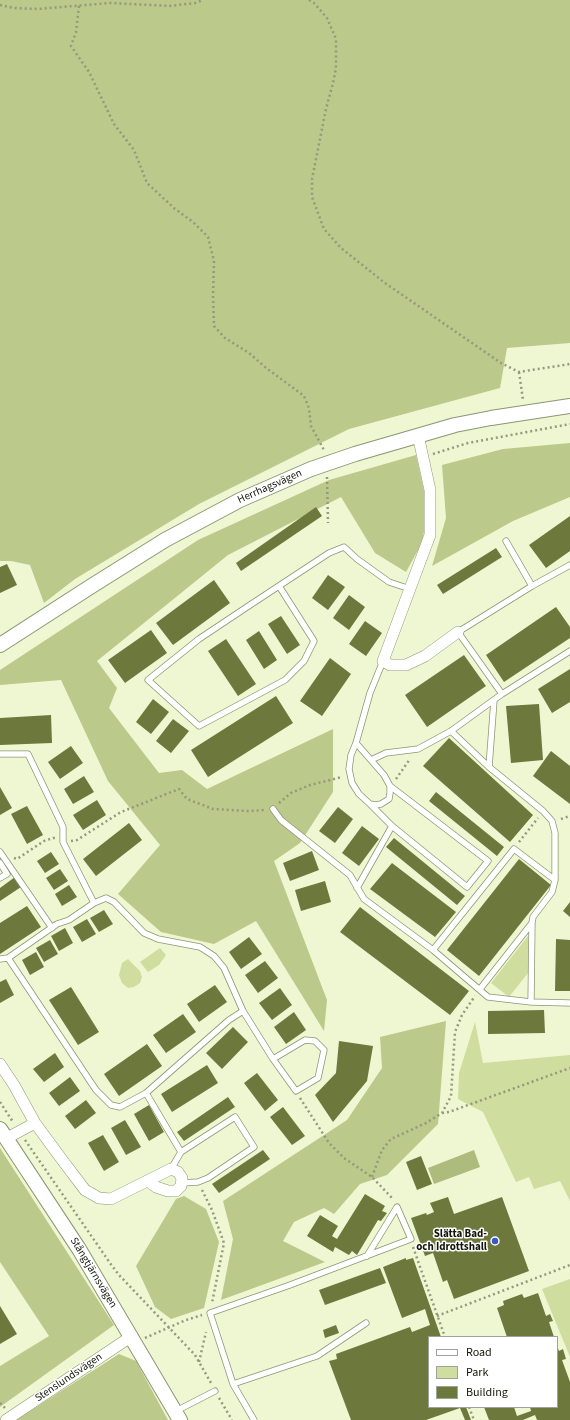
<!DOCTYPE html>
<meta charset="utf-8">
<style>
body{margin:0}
#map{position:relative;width:570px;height:1420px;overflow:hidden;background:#eef7d2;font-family:"Source Sans 3",sans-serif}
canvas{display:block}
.legend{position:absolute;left:428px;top:1336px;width:130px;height:72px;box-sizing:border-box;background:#fff;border:1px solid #a1a29d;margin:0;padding:5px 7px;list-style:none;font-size:12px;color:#141609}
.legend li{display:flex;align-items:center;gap:8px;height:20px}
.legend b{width:20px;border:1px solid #a1a29d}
</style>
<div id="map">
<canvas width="570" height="1420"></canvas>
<ul class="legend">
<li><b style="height:5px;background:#fff"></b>Road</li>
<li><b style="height:11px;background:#cfdd9e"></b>Park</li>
<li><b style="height:11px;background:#6d783c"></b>Building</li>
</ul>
</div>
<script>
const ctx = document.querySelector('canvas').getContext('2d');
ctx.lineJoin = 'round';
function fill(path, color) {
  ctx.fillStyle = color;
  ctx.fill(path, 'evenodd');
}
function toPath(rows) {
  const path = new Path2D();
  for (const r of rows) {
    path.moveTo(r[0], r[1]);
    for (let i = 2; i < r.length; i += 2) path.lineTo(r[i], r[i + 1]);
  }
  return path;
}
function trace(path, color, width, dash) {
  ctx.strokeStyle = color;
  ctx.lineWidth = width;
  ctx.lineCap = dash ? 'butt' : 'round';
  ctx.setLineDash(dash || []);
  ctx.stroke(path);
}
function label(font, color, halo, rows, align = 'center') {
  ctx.font = font + ' "Source Sans 3",sans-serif';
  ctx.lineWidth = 3;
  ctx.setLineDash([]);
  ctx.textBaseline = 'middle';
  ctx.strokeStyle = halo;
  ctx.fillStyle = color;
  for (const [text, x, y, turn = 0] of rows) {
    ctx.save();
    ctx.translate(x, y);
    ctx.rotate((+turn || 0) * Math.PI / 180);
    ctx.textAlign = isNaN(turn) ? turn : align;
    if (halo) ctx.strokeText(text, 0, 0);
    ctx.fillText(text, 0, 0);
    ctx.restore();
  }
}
fill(toPath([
 [528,936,528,973,509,997,491,983],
 [160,948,166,955,159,965,148,972,140,962],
 [128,959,140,971,142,977,140,983,134,987,128,988,122,983,119,975,122,963],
 [475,1022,483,1063,570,1055,570,1201,560,1181,534,1189,529,1177,516,1182,483,1112,458,1099,459,1073],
 [570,1279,570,1357,542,1289]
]), '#cfdd9e');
fill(toPath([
 [0,0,570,0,570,343,507,348,500,388,349,429,199,504,75,579,44,603,30,565,11,561,0,561],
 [570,443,570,497,513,521,432,566,446,518,442,465,503,449],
 [416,455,428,509,422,543,406,572,375,553,341,497,228,555,97,661,117,688,109,708,159,773,182,770,207,789,333,729,333,792,300,843,274,861,327,1000,324,1031,256,921,214,944,161,932,118,894,160,845,108,781,61,680,0,685,0,670,198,540,329,480],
 [446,1021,438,1124,387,1175,360,1184,334,1214,324,1208,294,1222,283,1241,325,1262,221,1300,233,1239,223,1201,347,1120,382,1068,380,1037],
 [0,1148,114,1325,0,1407,0,1366,49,1336,0,1262],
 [184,1196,206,1209,219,1242,204,1308,171,1319,155,1307,136,1266,176,1199],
 [119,1354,136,1361,168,1420,16,1420]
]), '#bbc98a');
fill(toPath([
 [474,1150,480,1167,434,1184,428,1168]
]), '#adbb7c');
fill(toPath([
 [316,507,322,516,241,571,236,563],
 [570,516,570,551,546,568,529,545],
 [496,548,502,557,443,594,437,585],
 [7,564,17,585,0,593,0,567],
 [328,575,345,587,328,610,312,598],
 [214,580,230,603,173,645,156,623],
 [349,595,365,607,349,630,333,618],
 [556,607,570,627,570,638,504,682,486,655],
 [281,616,300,645,287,654,268,624],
 [365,621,382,633,366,656,349,644],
 [151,630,167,653,125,683,108,660],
 [259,631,277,660,264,669,246,640],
 [226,639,256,684,238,696,208,651],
 [464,655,486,686,427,727,405,695],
 [330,658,351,674,322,716,300,701],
 [570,669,570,702,552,713,538,689],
 [276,696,293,723,208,777,191,750],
 [153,699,169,712,151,734,136,722],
 [539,704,543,760,511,763,506,706],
 [51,715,52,743,0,745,0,718],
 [173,719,189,731,171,753,156,741],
 [449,738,533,815,510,842,423,766],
 [71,746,83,763,60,779,48,762],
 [551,751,570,766,570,804,533,776],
 [84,776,94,792,73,804,64,789],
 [0,787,12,808,0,815],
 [436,792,504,847,497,856,429,801],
 [97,800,106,815,83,830,73,815],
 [27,806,43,835,27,844,11,814],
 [338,807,353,819,335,843,319,831],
 [129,823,142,840,96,876,83,859],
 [362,826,379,839,359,866,342,853],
 [394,838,465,896,457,905,386,847],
 [312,851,319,870,290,881,283,863],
 [51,852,59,864,45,873,37,861],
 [519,859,551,885,479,976,447,950],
 [392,863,456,912,435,937,370,889],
 [60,869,68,881,54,890,46,878],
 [15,877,21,887,0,901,0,888],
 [325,881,331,902,301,911,295,890],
 [69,885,77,897,62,906,55,894],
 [570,902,570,917,563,911],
 [27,906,41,927,0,954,0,923],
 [360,907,469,991,450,1015,340,932],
 [104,910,113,924,99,932,90,918],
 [87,919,96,934,82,942,73,927],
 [65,928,73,943,59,951,51,936],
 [249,937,262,954,241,969,229,952],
 [556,939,570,940,570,991,555,991],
 [50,940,58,954,44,962,36,948],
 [36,952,44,967,30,975,22,960],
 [265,961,278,978,258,993,245,975],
 [6,979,14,995,0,1003,0,982],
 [215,985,227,1002,199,1022,187,1004],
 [71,987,99,1032,78,1045,49,1000],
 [280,988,292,1005,272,1020,259,1003],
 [544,1010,545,1033,488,1034,488,1011],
 [294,1012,306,1030,286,1044,274,1027],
 [183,1014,196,1032,166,1053,153,1035],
 [233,1027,248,1042,222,1069,206,1053],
 [339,1041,373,1046,367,1081,333,1122,315,1095,336,1073],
 [147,1044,162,1066,119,1096,104,1074],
 [55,1053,64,1067,44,1082,33,1069],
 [207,1065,218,1083,172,1112,161,1094],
 [257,1073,278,1100,265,1111,244,1083],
 [70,1077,80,1091,59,1106,49,1093],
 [228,1097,235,1107,184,1141,177,1132],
 [86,1100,96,1113,75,1129,65,1116],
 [149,1105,164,1132,149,1141,134,1114],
 [283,1107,305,1136,292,1145,270,1117],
 [125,1120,141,1147,126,1155,111,1128],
 [103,1135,119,1162,104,1171,88,1143],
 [263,1150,270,1159,219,1193,212,1184],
 [421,1156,432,1184,417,1190,406,1162],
 [365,1194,385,1206,382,1211,387,1213,381,1221,378,1220,357,1255,352,1251,349,1255,335,1247,333,1252,307,1236,320,1215,338,1226,332,1236,337,1239],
 [448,1197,454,1214,502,1197,529,1271,454,1299,447,1280,443,1282,433,1253,425,1256,411,1218,426,1213,427,1215,434,1212,430,1203],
 [406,1258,406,1260,413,1258,441,1337,429,1337,429,1407,466,1407,471,1420,465,1420,460,1408,426,1420,351,1420,329,1361,337,1359,336,1354,410,1327,412,1332,430,1325,425,1309,402,1318,383,1267],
 [380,1268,386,1283,325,1305,319,1290],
 [538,1293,546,1316,550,1314,553,1321,549,1322,554,1337,507,1337,497,1308,504,1305,503,1301,522,1294,524,1298],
 [0,1306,17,1334,0,1344],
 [336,1325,339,1333,325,1338,323,1330],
 [557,1346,559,1351,563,1349,566,1359,562,1360,570,1382,570,1420,537,1420,535,1415,523,1420,489,1420,484,1407,514,1407,517,1416,531,1411,530,1407,557,1407]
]), '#6d783c');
const service = toPath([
 [279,586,314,641,304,661,285,680,199,726,148,680,199,639,250,605,329,553,344,547,357,559,389,582,410,589],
 [532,586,570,565],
 [502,694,458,632,532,586,506,541],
 [451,731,489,767,543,811,552,821,555,833,555,880,552,892,533,917,532,923,480,989],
 [356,743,384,775,390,786,390,793,389,799,381,804,376,805,370,804,359,794,352,783,349,769,351,755,356,743,370,693,383,661],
 [0,754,28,754,63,827,63,842,94,903],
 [371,760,386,753,418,749,451,731,502,694,570,651],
 [489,767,494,700],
 [370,804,392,826,467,887,488,861,390,786],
 [273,809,281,820,350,875,364,899,433,950,488,997,531,1002,570,1003],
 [0,852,52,928],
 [0,863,7,874,0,878],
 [357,888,392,826],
 [433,950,514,849,555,880],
 [8,958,96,1090,111,1105,120,1107,146,1093,229,1020,243,1011],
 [0,959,8,958,57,924,69,920,94,903,106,898,114,902,144,933,158,939,200,947,214,956,224,968,243,1011,273,1059,296,1091,318,1078,324,1050,315,1041,305,1040,273,1059],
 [531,1002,532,923],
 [146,1093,181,1152],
 [171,1169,181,1152,235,1117,254,1147,208,1178,198,1182,182,1183],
 [233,1384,317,1356,366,1323],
 [176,1411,215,1391],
 [254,1420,233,1384,210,1313,290,1285,411,1239,397,1207,367,1256]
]);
const minor = toPath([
 [418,435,430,490,430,535,383,661,390,665,406,665,425,656,458,632],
 [0,1064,14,1085,35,1123,63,1161,85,1190,99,1198,111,1199,171,1169,178,1172,182,1178,181,1186,176,1191,168,1191,156,1187,148,1181],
 [7,1138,35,1123],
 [6,1420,132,1336]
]);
const tertiary = toPath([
 [0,645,90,587,165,540,240,500,311,469,355,454,455,425,491,418,570,406],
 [0,1129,79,1249,180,1420]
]);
trace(service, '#8d9573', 7);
trace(minor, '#8d9573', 12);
trace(tertiary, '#8d9573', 16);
trace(toPath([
 [309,0,314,3,327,18,336,39,336,68,333,83,326,109,312,179,312,197,324,229,341,248,385,283,501,363,519,372,570,364],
 [0,5,14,8,38,9,110,3,169,6,195,3,203,0],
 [79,6,76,32,71,46,89,72,114,124,134,150,147,183,175,209,193,222,208,237,214,261,213,295,214,326,225,338,249,353,265,367,304,396,309,408,311,426,324,450],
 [519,372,523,400],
 [433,454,468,443,570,424],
 [327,477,328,523],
 [396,779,410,759],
 [279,803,291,793,310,785,342,777],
 [561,819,570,816],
 [71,841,77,840,121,812,179,789,187,799,213,809,248,811,265,810],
 [519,842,538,818],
 [14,858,17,859,44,841,53,838,55,838],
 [300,1098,329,1143,344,1158,372,1177,393,1199],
 [0,1102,13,1122],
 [442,1113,449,1112,570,1068],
 [25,1140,110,1263,119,1275,195,1355,211,1383],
 [372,1177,382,1150,391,1139,426,1123,442,1113,451,1096,455,1032,462,1015,475,996],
 [202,1190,212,1210,224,1243,212,1303],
 [413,1247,445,1337],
 [437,1316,570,1265],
 [145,1338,186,1320,202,1315],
 [199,1362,206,1332],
 [219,1398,232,1420],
 [0,1403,5,1408],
 [469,1407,474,1420]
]), '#93997e', 2.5, [2, 3]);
trace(service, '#fff', 5.5);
trace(minor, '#fff', 11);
trace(tertiary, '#fff', 14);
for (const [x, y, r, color] of [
 [495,1241,4,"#3a57c9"]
]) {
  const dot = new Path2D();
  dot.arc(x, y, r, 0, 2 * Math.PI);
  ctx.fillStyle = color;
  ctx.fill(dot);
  trace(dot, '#fff', 1.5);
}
label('11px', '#141609', '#fff', [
 ["Herrhagsvägen",270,487,-24],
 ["Stångtjärnsvägen",93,1273,59],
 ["Stenslundsvägen",69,1378,-34]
]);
label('bold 11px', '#141609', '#fff', [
 ["Slätta Bad-",487,1235],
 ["och Idrottshall",487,1248]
], 'right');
</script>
